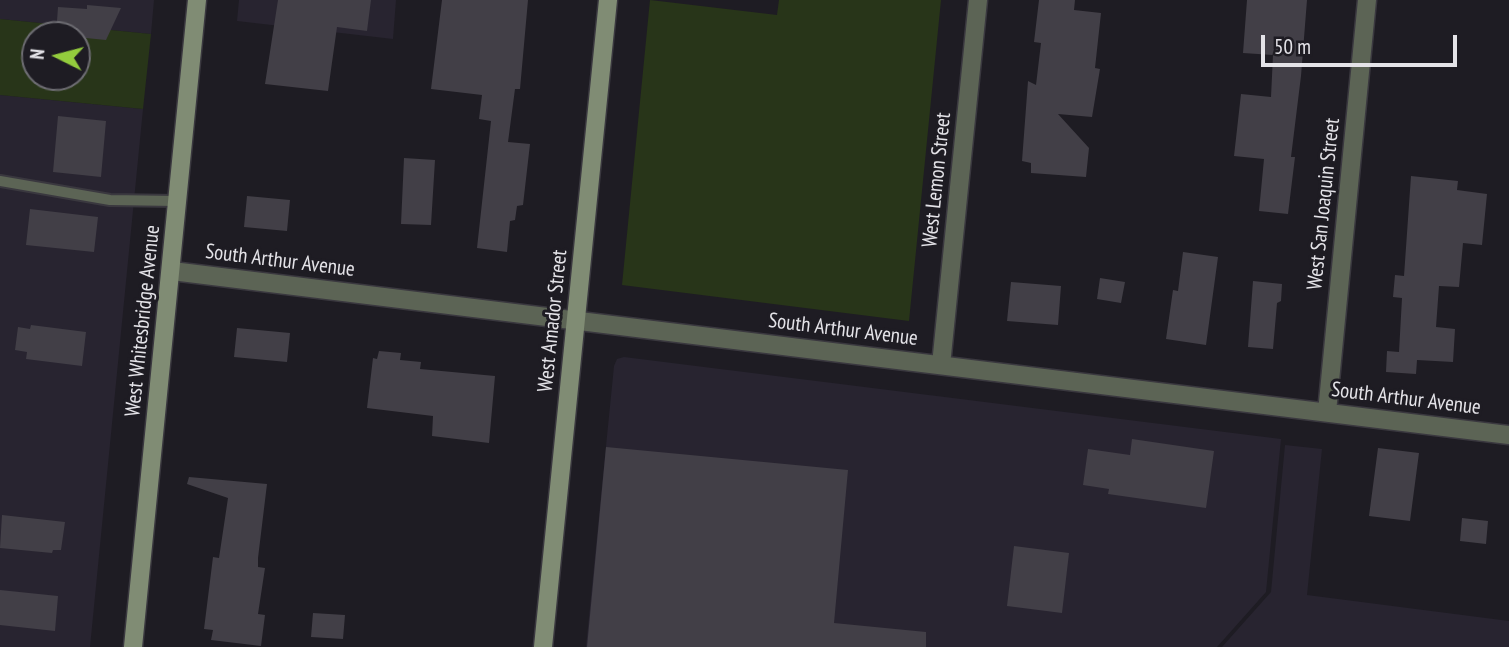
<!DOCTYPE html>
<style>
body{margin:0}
#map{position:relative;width:1509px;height:647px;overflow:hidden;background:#1e1c23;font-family:"PT Sans Narrow",sans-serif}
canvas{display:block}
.north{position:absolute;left:21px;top:21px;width:70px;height:70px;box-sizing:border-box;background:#1e1c23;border:2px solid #6d6c72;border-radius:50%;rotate:276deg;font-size:19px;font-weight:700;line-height:28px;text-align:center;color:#e4e3e8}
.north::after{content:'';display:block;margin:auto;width:24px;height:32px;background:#93cc3d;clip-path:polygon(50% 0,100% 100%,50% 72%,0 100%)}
.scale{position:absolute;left:1261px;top:35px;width:196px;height:32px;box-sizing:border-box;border:4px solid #e4e3e8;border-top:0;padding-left:9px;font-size:21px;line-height:24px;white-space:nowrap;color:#e4e3e8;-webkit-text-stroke:5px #1e1c23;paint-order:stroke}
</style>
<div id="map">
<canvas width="1509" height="647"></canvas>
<div class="north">N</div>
<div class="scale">50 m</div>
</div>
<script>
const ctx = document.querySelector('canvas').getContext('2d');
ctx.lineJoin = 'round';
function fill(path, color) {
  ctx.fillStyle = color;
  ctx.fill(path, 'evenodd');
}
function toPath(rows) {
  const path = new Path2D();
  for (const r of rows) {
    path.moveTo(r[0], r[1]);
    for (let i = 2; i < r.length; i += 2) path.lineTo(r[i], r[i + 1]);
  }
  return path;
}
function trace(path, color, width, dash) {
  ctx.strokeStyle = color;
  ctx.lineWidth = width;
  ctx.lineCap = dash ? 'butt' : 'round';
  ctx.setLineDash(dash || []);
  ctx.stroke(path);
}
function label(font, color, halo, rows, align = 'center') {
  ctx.font = font + ' "PT Sans Narrow",sans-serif';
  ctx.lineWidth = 6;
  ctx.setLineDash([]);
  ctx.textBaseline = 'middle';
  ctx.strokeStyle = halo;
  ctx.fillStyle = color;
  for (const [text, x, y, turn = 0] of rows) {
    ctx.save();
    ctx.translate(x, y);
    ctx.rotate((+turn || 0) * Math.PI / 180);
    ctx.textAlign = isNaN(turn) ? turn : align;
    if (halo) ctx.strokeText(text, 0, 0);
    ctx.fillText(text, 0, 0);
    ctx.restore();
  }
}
fill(toPath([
 [0,0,154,0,151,34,0,19],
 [239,0,396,0,393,39,237,21],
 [0,95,143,109,90,647,0,647],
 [624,357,1281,439,1266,592,1217,647,586,647,614,366,617,359],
 [1285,445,1322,449,1307,595,1509,621,1509,647,1222,647,1271,592]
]), '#282430');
fill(toPath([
 [650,0,777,15,779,0,941,0,909,321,622,285],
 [0,19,151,34,143,109,0,95],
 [35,35,77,35,77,77,35,77]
]), '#283519');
fill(toPath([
 [278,0,371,0,367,31,337,27,328,91,265,84],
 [442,0,528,0,520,89,515,89,508,142,530,144,523,205,517,206,515,220,510,221,507,252,477,248,491,121,479,119,482,95,431,89],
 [1039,0,1075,0,1074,10,1101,13,1095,68,1100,69,1092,117,1058,114,1089,148,1086,177,1031,173,1031,163,1022,161,1028,81,1036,85,1041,43,1034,42],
 [1247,0,1307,0,1301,76,1291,157,1295,157,1288,214,1259,211,1264,159,1234,156,1241,94,1271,97,1273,55,1243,53],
 [87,5,121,8,106,40,56,35,58,7,87,9],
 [58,116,106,121,101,177,53,172],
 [404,158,435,160,431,225,401,224],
 [1411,176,1458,181,1457,190,1487,194,1482,245,1463,243,1459,287,1439,286,1436,327,1455,329,1453,362,1417,360,1416,374,1386,372,1387,351,1399,352,1402,298,1393,297,1395,275,1404,276],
 [247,196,290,200,287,231,244,227],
 [30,209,98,217,94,252,26,245],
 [1183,252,1218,257,1206,345,1166,339,1173,290,1178,291],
 [1100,278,1125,282,1121,303,1097,299],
 [1253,281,1282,284,1281,301,1277,303,1273,349,1248,347],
 [1011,282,1061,286,1058,325,1007,321],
 [31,325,86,332,82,366,26,359,27,352,15,350,18,327,30,329],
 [237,328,290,333,287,362,234,357],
 [379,351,401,353,400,360,421,362,420,369,495,376,489,443,432,436,433,416,367,408,373,358,377,359],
 [1132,439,1214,451,1206,508,1108,494,1109,489,1083,485,1088,449,1130,455],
 [606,447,848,470,834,623,926,632,926,647,587,647],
 [1378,448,1419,453,1410,521,1369,516],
 [189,477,267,484,258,558,258,567,265,568,258,614,265,615,261,646,211,640,213,630,204,629,213,557,219,558,228,498,187,484],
 [2,515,65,522,61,550,53,550,52,553,0,548],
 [1462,518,1488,521,1486,544,1460,541],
 [1014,546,1069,553,1062,613,1007,606],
 [0,590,58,596,55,631,0,625],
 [313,613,345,615,343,639,311,637]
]), '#423f47');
const lane = toPath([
 [0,181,110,200,177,201]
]);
const street = toPath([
 [172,271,1509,435],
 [941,365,978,0],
 [1327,412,1367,0]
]);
const secondary = toPath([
 [133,647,197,0],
 [543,647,608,0]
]);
trace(lane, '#3a383f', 14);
trace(street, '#3a383f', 21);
trace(secondary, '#3a383f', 21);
trace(lane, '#5c6455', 10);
trace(street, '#5c6455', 18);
trace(secondary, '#808c74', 18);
label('21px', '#e4e3e8', '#1e1c23', [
 ["West Lemon Street",937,180,-84],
 ["West San Joaquin Street",1324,204,-84],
 ["South Arthur Avenue",280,261,7],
 ["West Whitesbridge Avenue",143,321,-84],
 ["West Amador Street",553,321,-84],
 ["South Arthur Avenue",843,330,7],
 ["South Arthur Avenue",1406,399,7]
]);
</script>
